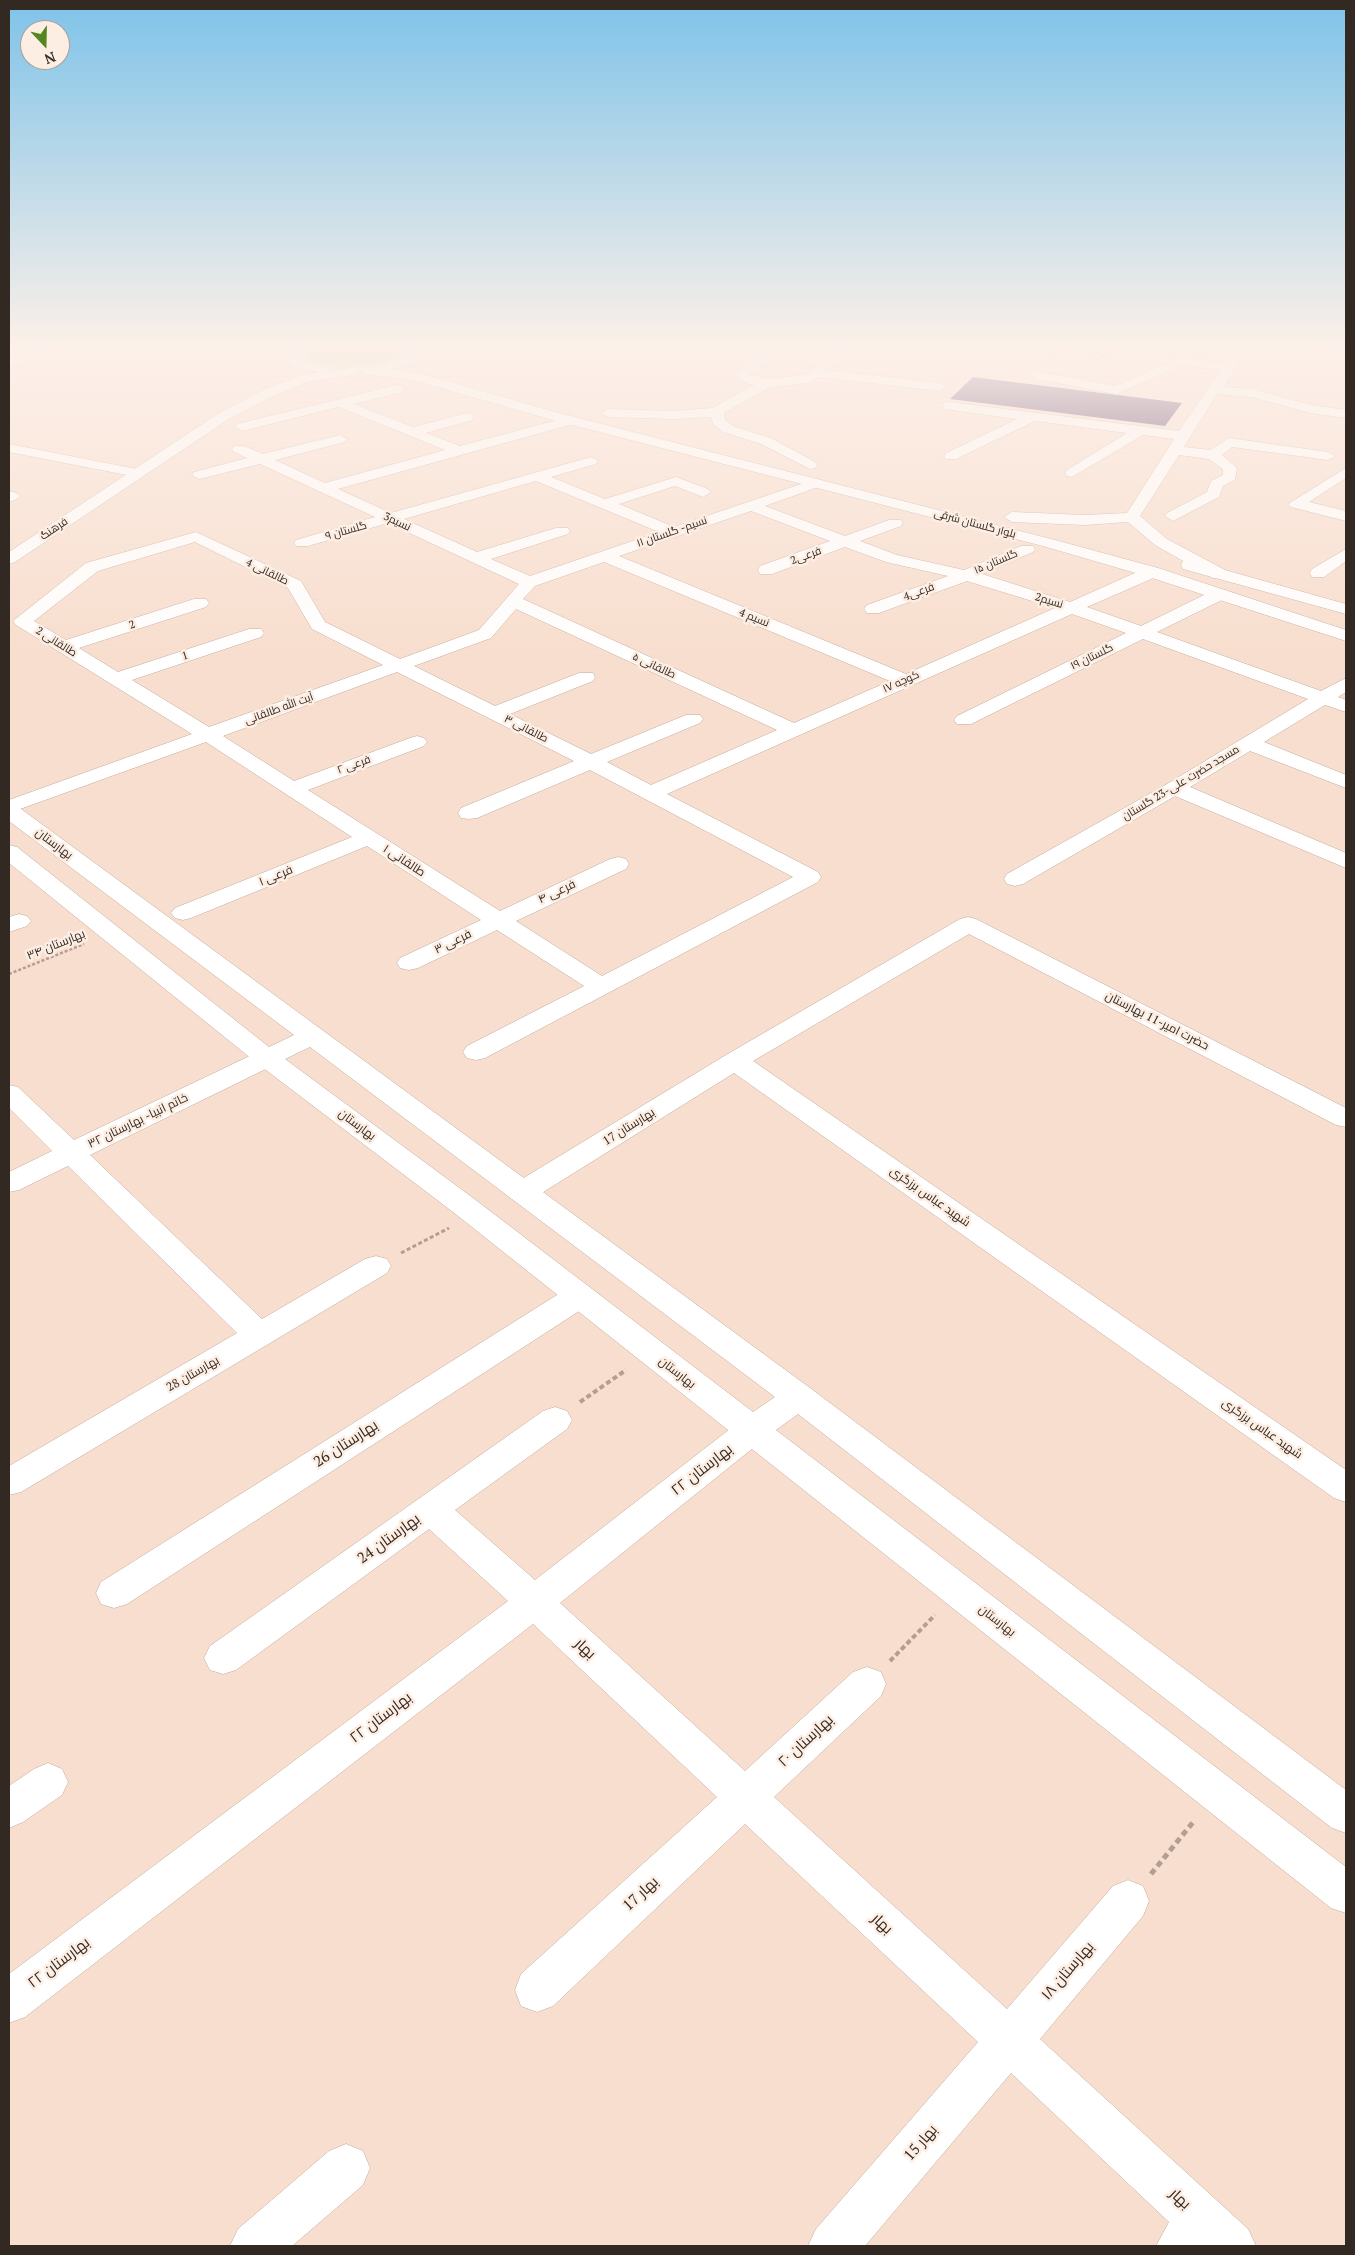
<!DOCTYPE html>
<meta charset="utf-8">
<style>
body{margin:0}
#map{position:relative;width:1355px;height:2255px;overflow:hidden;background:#f8dece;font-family:"PT Serif",serif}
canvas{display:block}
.frame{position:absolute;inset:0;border:10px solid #332923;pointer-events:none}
.north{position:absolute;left:20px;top:20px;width:50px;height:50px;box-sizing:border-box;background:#fdeee4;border:1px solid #ac9f97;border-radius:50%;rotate:159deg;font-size:14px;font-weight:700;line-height:20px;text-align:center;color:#332923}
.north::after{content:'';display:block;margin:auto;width:18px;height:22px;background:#54871e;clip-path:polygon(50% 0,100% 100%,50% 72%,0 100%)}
</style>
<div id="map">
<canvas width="1355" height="2255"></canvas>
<div class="frame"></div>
<div class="north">N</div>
</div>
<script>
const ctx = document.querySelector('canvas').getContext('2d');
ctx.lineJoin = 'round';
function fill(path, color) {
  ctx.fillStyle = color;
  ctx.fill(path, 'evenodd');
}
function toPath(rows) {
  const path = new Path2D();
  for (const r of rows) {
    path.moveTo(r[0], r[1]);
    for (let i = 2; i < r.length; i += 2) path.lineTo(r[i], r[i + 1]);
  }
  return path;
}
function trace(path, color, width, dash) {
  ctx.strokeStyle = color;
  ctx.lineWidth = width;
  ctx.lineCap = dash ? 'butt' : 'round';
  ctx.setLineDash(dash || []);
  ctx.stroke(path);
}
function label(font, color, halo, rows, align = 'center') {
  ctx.font = font + ' "PT Serif",Cairo,serif';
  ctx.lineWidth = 5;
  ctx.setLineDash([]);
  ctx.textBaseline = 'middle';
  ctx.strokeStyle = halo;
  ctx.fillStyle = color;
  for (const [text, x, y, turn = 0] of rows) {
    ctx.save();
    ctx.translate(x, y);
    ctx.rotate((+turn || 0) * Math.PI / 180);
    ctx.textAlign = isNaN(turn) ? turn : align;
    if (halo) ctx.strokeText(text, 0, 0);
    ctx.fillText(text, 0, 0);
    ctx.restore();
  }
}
fill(toPath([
 [317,347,399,347,402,350,401,354,396,358,387,362,344,367,316,363,309,359,307,354]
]), '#ccd497');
fill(toPath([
 [973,377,1182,403,1165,426,950,399]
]), '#492b5c');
const street = toPath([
 [41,347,59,347,9,367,9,359,41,347],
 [767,347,781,347,749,374,767,379,805,375,844,347,858,347,828,370,940,383,947,387,940,391,819,377,808,383,770,387,724,413,725,420,733,426,771,438,815,462,817,465,815,468,810,469,761,444,723,432,713,424,711,417,674,419,608,417,601,413,608,409,674,411,712,408,754,385,745,383,734,375,767,347],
 [1237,347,1249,347,1223,387,1251,389,1312,405,1346,410,1346,418,1311,413,1251,397,1217,394,1184,447,1210,450,1229,438,1328,452,1335,456,1328,460,1232,447,1222,455,1237,468,1235,480,1223,486,1219,497,1173,521,1165,516,1167,513,1207,492,1211,481,1223,475,1223,469,1209,459,1179,455,1140,516,1167,539,1225,570,1227,574,1225,578,1213,578,1155,545,1128,522,1085,525,1012,522,1004,517,1012,512,1085,515,1127,513,1174,439,1143,435,1072,477,1067,476,1065,473,1067,470,1127,433,1035,421,956,459,946,459,944,456,946,453,1017,419,944,409,942,406,944,403,949,402,1179,431,1221,370,1183,365,1116,394,1036,379,1030,375,1036,371,1115,386,1181,357,1226,363,1237,347],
 [1312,347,1346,347,1346,354,1318,351,1312,347],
 [397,385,402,386,404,389,402,392,354,404,413,427,467,413,472,414,474,417,472,420,426,433,460,446,572,416,579,420,577,423,338,489,391,513,591,457,598,461,596,464,551,477,605,499,676,477,708,489,711,492,703,497,675,486,619,504,674,527,816,479,821,480,823,483,821,486,765,506,845,536,889,520,901,520,903,523,901,526,860,541,897,555,964,570,1021,546,1033,546,1035,549,1033,552,982,574,1070,602,1146,568,1158,568,1160,572,1158,576,1087,607,1141,626,1214,590,1226,590,1229,594,1226,598,1157,632,1321,691,1346,678,1346,692,1338,697,1346,700,1346,712,1325,705,1264,742,1346,775,1346,788,1250,751,1190,787,1346,853,1346,868,1175,796,1023,884,1015,886,1007,884,1004,879,1007,874,1167,784,1308,699,1143,639,971,724,957,724,954,720,957,716,1126,633,1072,614,667,794,818,872,821,877,818,882,485,1058,476,1060,467,1058,463,1052,467,1046,584,986,497,930,418,968,409,970,400,968,397,963,400,958,481,920,367,846,191,918,183,920,175,918,171,913,175,908,352,837,206,742,9,813,9,800,192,734,16,625,13,621,86,563,196,532,301,581,325,622,400,659,479,630,519,584,388,523,308,546,296,546,294,543,296,540,375,517,260,464,199,479,192,475,194,472,247,458,234,452,232,449,234,446,244,446,263,454,340,435,347,439,345,442,275,460,325,483,445,450,339,407,242,431,235,427,237,424,397,385],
 [536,481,659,532,530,576,491,559,568,534,570,531,568,528,556,528,477,552,404,519,536,481],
 [751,511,830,541,760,566,758,570,760,574,772,574,845,547,886,562,948,576,867,605,864,609,867,613,879,613,967,581,1055,608,906,674,619,556,751,511],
 [195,542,288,588,312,629,383,665,209,727,132,680,261,637,264,633,261,629,249,629,118,672,79,648,206,607,209,603,206,599,194,599,66,640,34,621,98,571,195,542],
 [604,562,890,681,794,723,523,599,535,586,604,562],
 [516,609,777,730,651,785,607,762,700,723,703,719,700,715,686,715,591,754,510,714,593,681,595,677,593,673,579,673,495,706,414,666,491,638,516,609],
 [397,672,574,761,461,808,458,813,461,818,469,819,477,818,590,770,793,877,602,976,516,921,626,869,629,864,626,859,618,857,610,859,500,911,308,790,424,746,427,742,424,738,417,736,410,738,294,781,223,736,397,672],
 [9,444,137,469,144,473,137,477,9,452,9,444],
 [1346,468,1346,478,1309,502,1346,511,1346,521,1291,507,1288,504,1346,468],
 [9,491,17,493,20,496,17,499,9,502,9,491],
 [1346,549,1346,561,1324,577,1312,577,1310,573,1312,569,1346,549],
 [19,914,27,916,31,921,27,926,9,932,9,917,19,914],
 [968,917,976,919,1346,1108,1346,1127,1336,1125,969,934,753,1061,1346,1470,1346,1502,1334,1498,734,1073,532,1199,522,1201,512,1199,508,1192,512,1185,726,1055,960,919,968,917],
 [267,1050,276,1052,280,1058,276,1064,90,1155,262,1319,365,1259,376,1256,387,1259,391,1266,387,1273,21,1492,9,1495,9,1466,237,1333,68,1166,19,1190,9,1192,9,1172,52,1151,9,1108,9,1085,18,1087,74,1140,258,1052,267,1050],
 [579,1285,590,1288,594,1296,590,1304,127,1604,114,1608,101,1604,96,1593,101,1582,568,1288,579,1285],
 [555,1407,567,1411,572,1420,567,1429,455,1510,535,1580,739,1422,751,1418,763,1422,768,1431,763,1440,560,1603,745,1771,853,1672,867,1667,881,1672,886,1684,881,1696,774,1797,1007,2009,1113,1886,1128,1880,1143,1886,1149,1901,1143,1916,1040,2039,1248,2229,1256,2246,1156,2246,1169,2222,1011,2073,865,2246,808,2246,816,2229,978,2042,745,1824,553,2006,537,2012,521,2006,515,1990,521,1974,717,1797,533,1624,25,2017,9,2023,9,1974,508,1601,429,1529,236,1670,223,1674,210,1670,204,1658,210,1646,543,1411,555,1407],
 [48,1763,62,1769,68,1782,62,1795,23,1822,9,1828,9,1786,34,1769,48,1763],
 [346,2144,363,2151,370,2168,363,2185,292,2246,230,2246,238,2229,329,2151,346,2144]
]);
const secondary = toPath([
 [291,347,305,347,298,354,298,358,303,362,337,370,354,367,360,370,361,367,374,367,403,358,411,351,410,347,422,347,424,352,411,364,392,369,419,373,559,413,1055,540,1158,568,1346,630,1346,641,1146,576,1043,546,549,419,413,380,366,374,360,371,354,375,310,381,275,395,229,419,15,562,9,564,9,552,219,413,265,389,302,375,319,372,295,368,288,362,286,353,291,347],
 [1189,560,1346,604,1346,614,1183,569,1181,565,1183,561,1189,560],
 [9,805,17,806,810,1388,1346,1790,1346,1833,1332,1828,798,1414,776,1430,1346,1867,1346,1913,1331,1908,453,1212,258,1064,9,863,9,845,17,847,269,1047,294,1035,9,821,9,805],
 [310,1047,775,1397,753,1412,473,1198,285,1059,310,1047]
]);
trace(street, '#c2aa9a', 1);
trace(secondary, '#c2aa9a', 1);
trace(toPath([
 [1049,356,1066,347],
 [1089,363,1116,350,1100,347]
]), '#b29e92', 2, [2, 1]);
trace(toPath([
 [9,974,84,944]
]), '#b29e92', 2.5, [3, 2]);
trace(toPath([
 [401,1253,449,1228]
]), '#b29e92', 3, [4, 2.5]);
trace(toPath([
 [580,1402,626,1370],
 [890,1661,935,1615]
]), '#b29e92', 4, [5, 3]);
trace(toPath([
 [1151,1874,1194,1821]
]), '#b29e92', 5, [6, 4]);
fill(street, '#fff');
fill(secondary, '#fff');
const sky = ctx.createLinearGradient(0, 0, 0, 663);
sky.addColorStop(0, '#7ec3e9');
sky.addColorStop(0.52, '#fcf0e9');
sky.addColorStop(1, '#fcf0e900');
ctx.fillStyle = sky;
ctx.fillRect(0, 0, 1355, 663);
label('11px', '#332923', '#fdeee4', [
 ["نسیم3",397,522,25],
 ["بلوار گلستان شرقی",975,524,15],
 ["فرهنگ",54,529,-34],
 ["گلستان ۹",346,531,-16],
 ["نسیم- گلستان ۱۱",672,532,-19],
 ["فرعی2",806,556,-20],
 ["گلستان ۱۵",996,562,-23],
 ["طالقانی 4",267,572,26],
 ["فرعی4",919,592,-20],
 ["نسیم2",1049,601,17],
 ["نسیم 4",754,618,22],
 ["2",132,625,-18],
 ["طالقانی 2",56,642,32],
 ["1",185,656,-18],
 ["گلستان ۱۹",1092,657,-26],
 ["طالقانی ۵",654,666,25],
 ["کوچه ۱۷",901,682,-24],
 ["آیت الله طالقانی",279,709,-20],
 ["طالقانی ۳",526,729,27],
 ["فرعی ۲",354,765,-20],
 ["مسجد حضرت علی-23 گلستان",1181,783,-31]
]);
label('12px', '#332923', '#fdeee4', [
 ["بهارستان",54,844,37],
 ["طالقانی ۱",404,861,33],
 ["فرعی ۱",276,876,-22],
 ["فرعی ۴",557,892,-25],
 ["فرعی ۳",453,942,-26],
 ["بهارستان ۳۴",56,945,-22],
 ["حضرت امیر-11 بهارستان",1157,1021,27],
 ["خاتم انبیا- بهارستان ۳۲",138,1121,-26],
 ["بهارستان",357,1125,37],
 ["بهارستان 17",629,1127,-32],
 ["شهید عباس برزگری",930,1197,35],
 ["بهارستان",677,1373,38],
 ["بهارستان 28",193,1374,-30],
 ["شهید عباس برزگری",1262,1429,35],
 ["بهارستان",997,1621,38]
]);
label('15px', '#332923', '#fdeee4', [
 ["بهارستان 26",346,1444,-33],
 ["بهارستان ۲۲",702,1470,-38],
 ["بهارستان 24",389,1539,-36],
 ["بهار",585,1649,43],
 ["بهارستان ۲۲",381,1718,-37],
 ["بهارستان ۲۰",806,1741,-43],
 ["بهار 17",641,1894,-43],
 ["بهار",882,1924,43],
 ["بهارستان ۲۲",59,1963,-37],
 ["بهارستان ۱۸",1068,1971,-49],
 ["بهار 15",921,2143,-49],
 ["بهار",1180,2199,43]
]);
</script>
